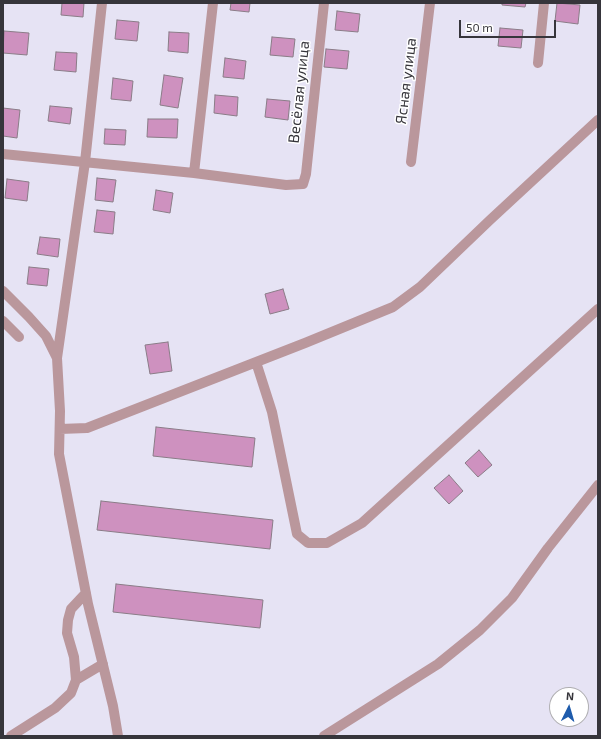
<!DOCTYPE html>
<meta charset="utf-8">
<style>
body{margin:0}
#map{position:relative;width:601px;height:739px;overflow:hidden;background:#e6e3f4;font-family:"Exo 2",sans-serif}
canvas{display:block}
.frame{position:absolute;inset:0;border:4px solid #36353b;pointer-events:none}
.north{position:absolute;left:549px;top:687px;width:40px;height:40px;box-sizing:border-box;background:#fff;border:1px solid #afaeb1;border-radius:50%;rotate:5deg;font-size:11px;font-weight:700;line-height:16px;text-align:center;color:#36353b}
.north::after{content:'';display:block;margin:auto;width:14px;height:18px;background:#1e5bac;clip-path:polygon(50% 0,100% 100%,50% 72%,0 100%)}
.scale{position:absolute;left:459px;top:20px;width:97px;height:18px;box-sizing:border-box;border:2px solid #36353b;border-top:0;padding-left:5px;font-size:12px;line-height:14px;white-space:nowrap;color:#36353b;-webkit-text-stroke:3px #fff;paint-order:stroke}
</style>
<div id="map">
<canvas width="601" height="739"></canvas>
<div class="frame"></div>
<div class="north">N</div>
<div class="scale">50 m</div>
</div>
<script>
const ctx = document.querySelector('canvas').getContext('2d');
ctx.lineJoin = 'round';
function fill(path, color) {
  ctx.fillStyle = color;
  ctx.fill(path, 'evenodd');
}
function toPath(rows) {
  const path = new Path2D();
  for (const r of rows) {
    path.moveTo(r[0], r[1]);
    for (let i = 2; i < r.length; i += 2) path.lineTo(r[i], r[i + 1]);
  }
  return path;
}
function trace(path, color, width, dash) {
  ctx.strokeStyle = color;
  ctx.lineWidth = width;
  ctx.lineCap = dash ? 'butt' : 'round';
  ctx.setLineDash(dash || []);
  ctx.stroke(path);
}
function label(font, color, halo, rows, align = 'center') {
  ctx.font = font + ' "Exo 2",sans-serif';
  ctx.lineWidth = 3;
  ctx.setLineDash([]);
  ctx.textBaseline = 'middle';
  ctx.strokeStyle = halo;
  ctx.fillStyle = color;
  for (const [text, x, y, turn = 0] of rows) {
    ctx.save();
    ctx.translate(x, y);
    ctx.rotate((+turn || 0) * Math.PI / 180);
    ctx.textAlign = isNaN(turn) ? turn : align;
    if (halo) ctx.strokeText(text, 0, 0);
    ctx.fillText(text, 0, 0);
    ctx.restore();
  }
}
const building = toPath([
 [62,3,84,3,83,17,61,15,62,3],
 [231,3,250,3,249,12,230,10,231,3],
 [502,3,526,3,525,7,502,5,502,3],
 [557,3,580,5,578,24,555,21,557,3],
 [337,11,360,14,358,32,335,30,337,11],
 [117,20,139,22,137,41,115,39,117,20],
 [500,28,523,30,521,48,498,46,500,28],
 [4,31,29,33,27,55,3,53,4,31],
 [169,32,189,33,188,53,168,51,169,32],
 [272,37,295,39,293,57,270,55,272,37],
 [326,49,349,51,347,69,324,67,326,49],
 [56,52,77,53,76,72,54,70,56,52],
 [225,58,246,61,244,79,223,77,225,58],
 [164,75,183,78,178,108,160,105,164,75],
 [113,78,133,81,131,101,111,99,113,78],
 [215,95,238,97,237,116,214,113,215,95],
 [267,99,290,101,288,120,265,117,267,99],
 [50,106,72,108,70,124,48,121,50,106],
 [3,108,20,110,17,138,3,136,3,108],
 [148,119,178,119,177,138,147,137,148,119],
 [105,129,126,130,125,145,104,144,105,129],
 [97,178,116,180,113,202,95,200,97,178],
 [7,179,29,182,27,201,5,198,7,179],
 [156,190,173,193,170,213,153,210,156,190],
 [97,210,115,212,113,234,94,232,97,210],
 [40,237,60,239,58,257,37,254,40,237],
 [29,267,49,269,47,286,27,284,29,267],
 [283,289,289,309,270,314,265,294,283,289],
 [168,342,172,371,150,374,145,345,168,342],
 [156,427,255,438,252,467,153,456,156,427],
 [479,450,492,465,478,477,465,463,479,450],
 [449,475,463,491,449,504,434,488,449,475],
 [101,501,273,520,270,549,97,530,101,501],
 [116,584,263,600,260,628,113,612,116,584]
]);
fill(building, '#ce91bf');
trace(building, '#8a7c87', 1);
trace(toPath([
 [538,63,544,3],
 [3,154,194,173,286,185,303,184,306,174,324,3],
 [411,162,430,3],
 [194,173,213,3],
 [3,291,29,317,46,336,57,358,60,411,59,454,88,604,113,706,118,736],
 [3,321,19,337],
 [57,358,85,162,102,3],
 [256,362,272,412,297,534,308,543,327,543,362,523,598,309],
 [60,429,87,428,305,343,393,307,420,287,490,220,598,120],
 [76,680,103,664],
 [11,736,55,708,71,693,76,680,74,657,67,633,68,620,71,609,86,593],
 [324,736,438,664,480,630,512,598,548,548,598,485]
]), '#ba979c', 10);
label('15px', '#36353b', '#fff', [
 ["Ясная улица",406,81,-83],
 ["Весёлая улица",299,92,-84]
]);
</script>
